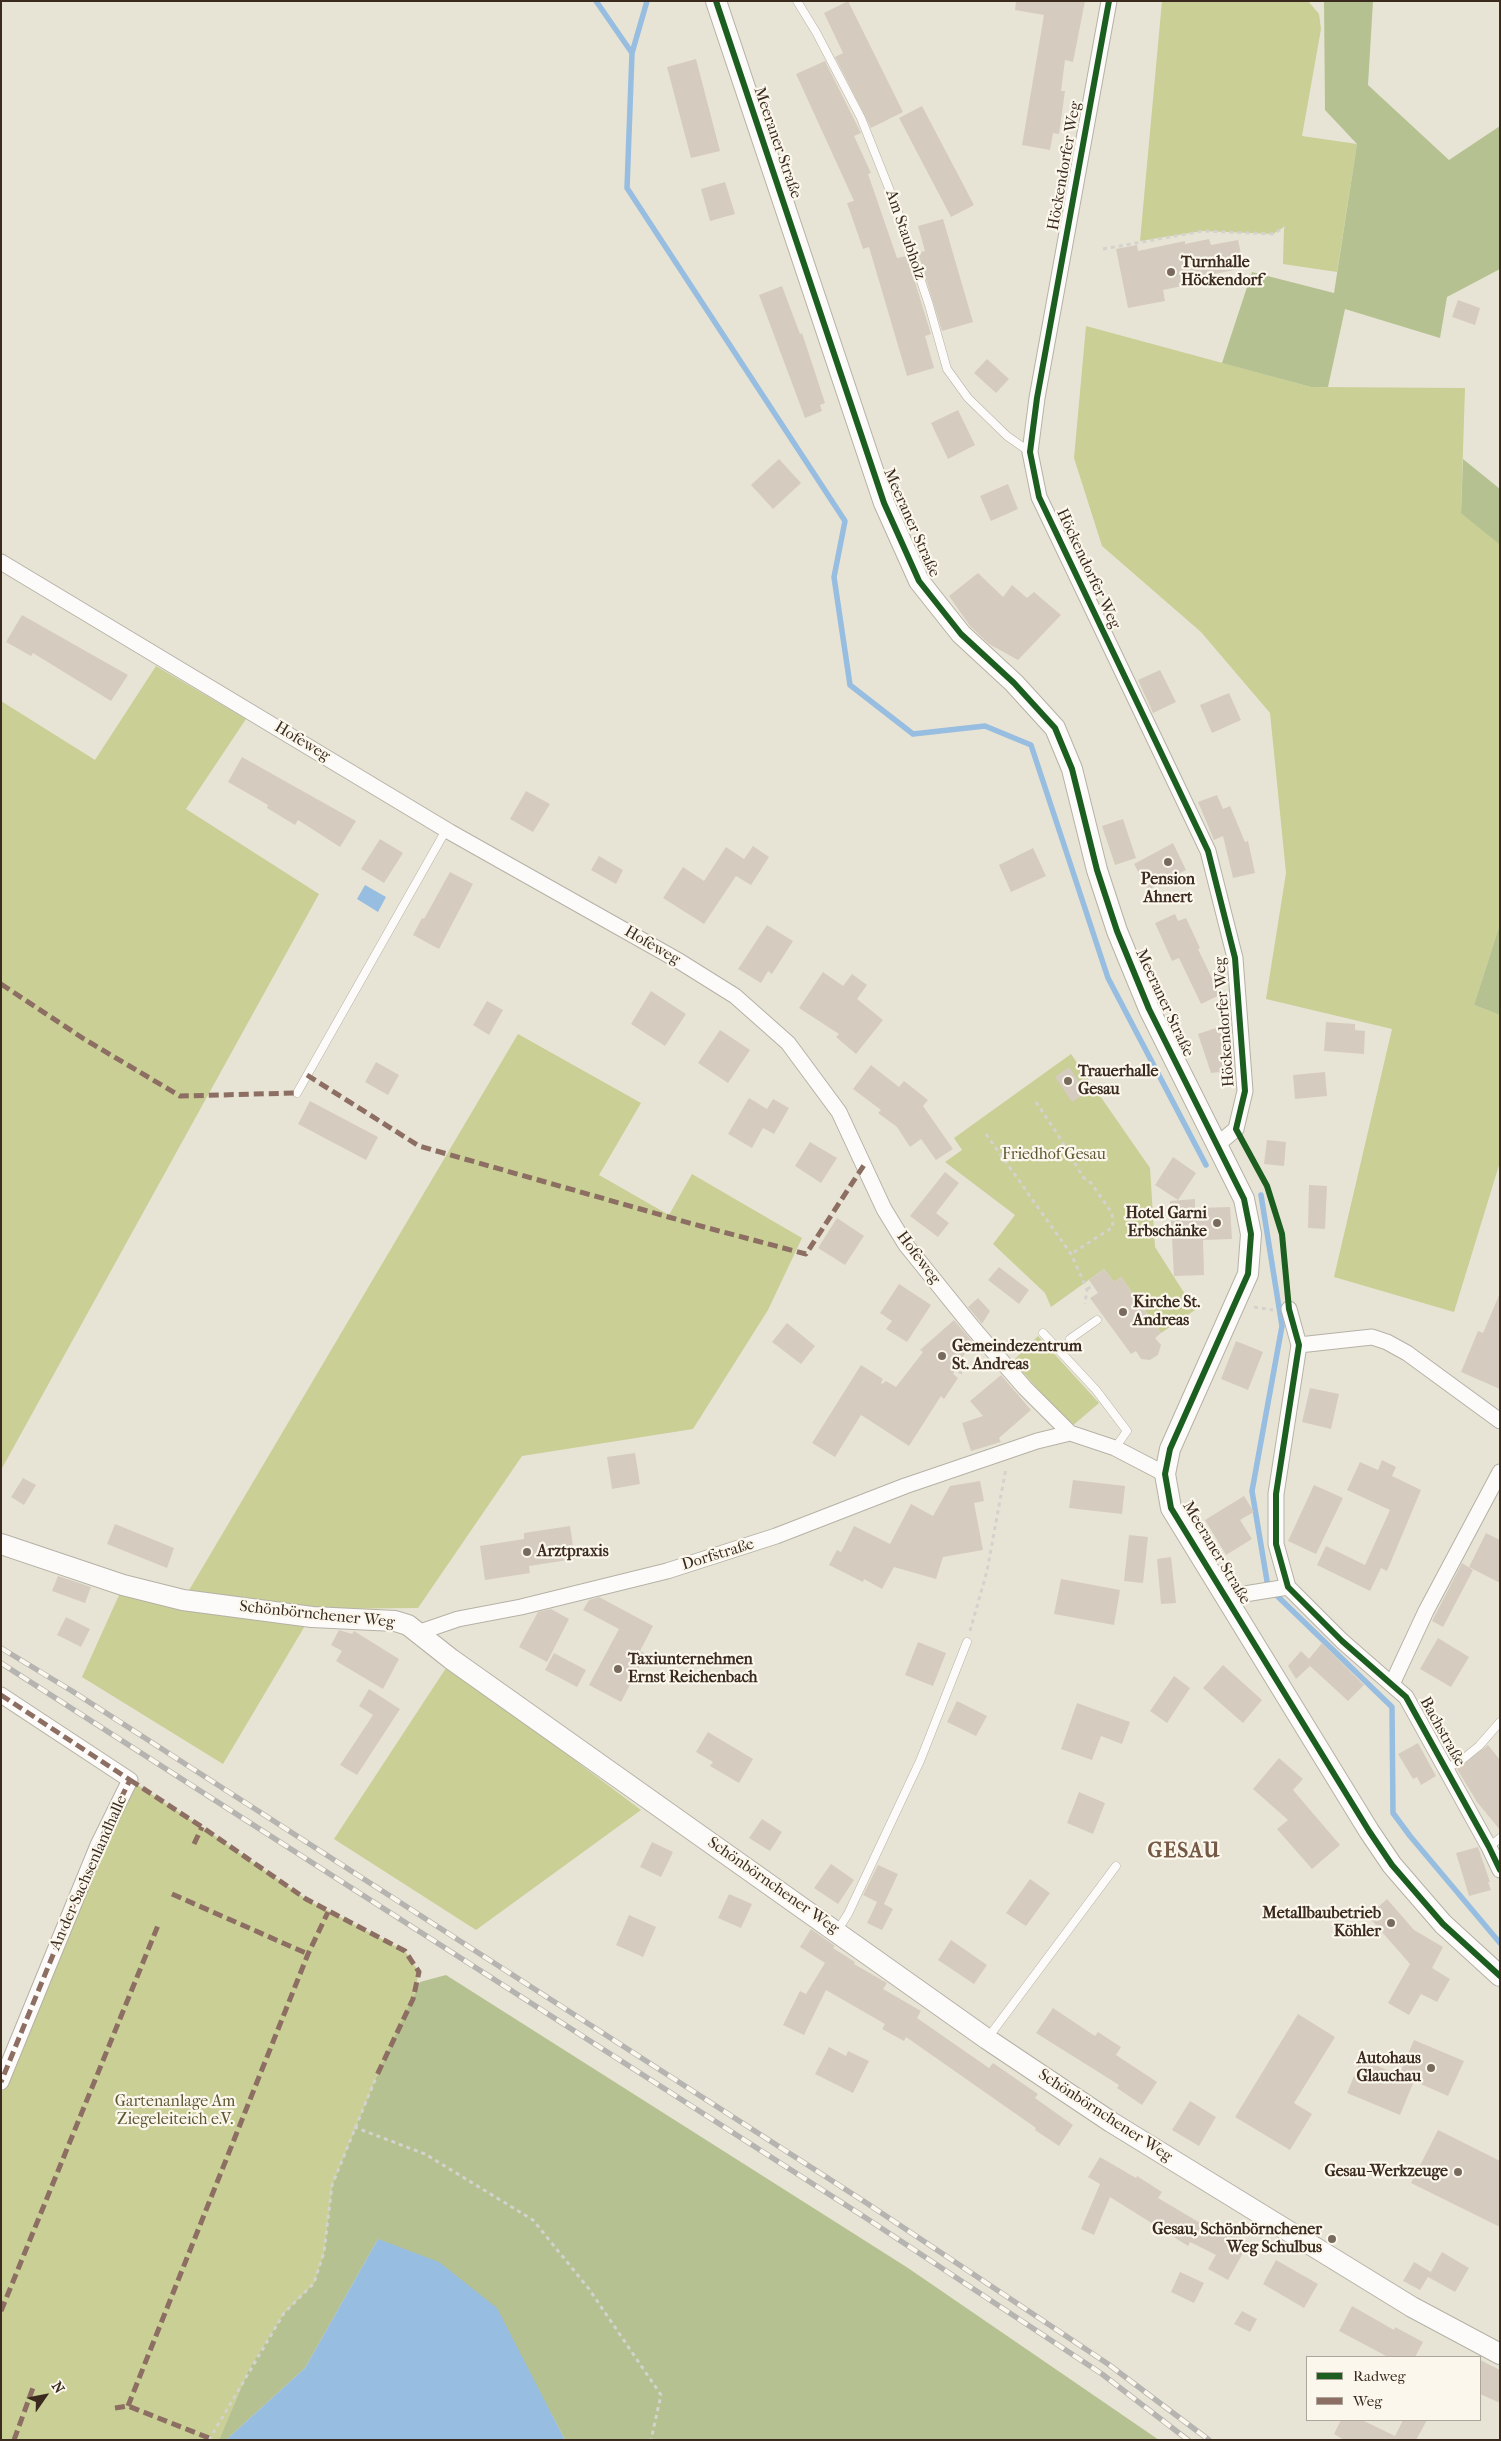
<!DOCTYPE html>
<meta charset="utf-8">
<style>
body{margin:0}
#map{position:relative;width:1501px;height:2441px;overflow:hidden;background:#e8e4d5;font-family:"IM FELL French Canon",serif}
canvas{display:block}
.frame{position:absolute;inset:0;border:2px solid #3b2a1e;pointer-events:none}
.legend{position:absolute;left:1306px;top:2356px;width:175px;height:65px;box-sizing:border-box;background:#fbf7ec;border:1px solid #aea59a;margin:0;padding:6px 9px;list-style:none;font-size:15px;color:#3b2a1e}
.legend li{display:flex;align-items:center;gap:10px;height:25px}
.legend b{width:25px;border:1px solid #aea59a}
.north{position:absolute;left:20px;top:2371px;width:50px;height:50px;-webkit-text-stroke:4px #fbf7ec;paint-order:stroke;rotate:57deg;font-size:14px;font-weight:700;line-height:20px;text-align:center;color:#3b2a1e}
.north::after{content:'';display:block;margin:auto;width:18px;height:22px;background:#3b2a1e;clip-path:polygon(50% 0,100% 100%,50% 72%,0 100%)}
</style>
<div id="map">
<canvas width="1501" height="2441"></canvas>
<div class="frame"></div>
<ul class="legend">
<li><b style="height:6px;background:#1b5e20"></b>Radweg</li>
<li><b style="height:6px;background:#8d6e63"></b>Weg</li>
</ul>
<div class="north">N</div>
</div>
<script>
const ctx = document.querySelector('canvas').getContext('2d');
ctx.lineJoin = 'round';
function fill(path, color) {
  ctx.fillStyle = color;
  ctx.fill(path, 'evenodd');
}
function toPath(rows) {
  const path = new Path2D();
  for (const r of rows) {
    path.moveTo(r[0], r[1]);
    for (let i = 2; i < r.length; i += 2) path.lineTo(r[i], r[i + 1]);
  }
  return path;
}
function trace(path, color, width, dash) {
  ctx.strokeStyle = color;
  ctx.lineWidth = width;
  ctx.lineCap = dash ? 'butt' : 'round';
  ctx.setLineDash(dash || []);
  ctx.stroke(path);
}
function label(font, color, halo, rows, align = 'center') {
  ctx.font = font + ' "IM FELL French Canon",serif';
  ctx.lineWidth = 4.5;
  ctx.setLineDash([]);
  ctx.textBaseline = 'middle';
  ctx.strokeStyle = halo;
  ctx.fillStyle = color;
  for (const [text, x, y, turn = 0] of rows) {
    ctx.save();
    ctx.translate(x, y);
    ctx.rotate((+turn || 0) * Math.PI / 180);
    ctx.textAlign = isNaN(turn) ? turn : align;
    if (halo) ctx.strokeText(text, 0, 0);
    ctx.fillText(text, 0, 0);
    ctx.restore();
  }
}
fill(toPath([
 [1162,1,1308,1,1319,14,1321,29,1302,136,1357,144,1337,272,1283,264,1284,227,1273,234,1203,231,1140,241],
 [1086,326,1311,387,1465,388,1461,512,1500,545,1500,924,1474,1005,1500,1015,1500,1162,1454,1312,1334,1277,1392,1029,1266,999,1286,873,1270,713,1201,632,1102,546,1074,458],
 [156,666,246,719,186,809,319,894,1,1470,1,701,95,760],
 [518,1034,641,1103,599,1175,669,1215,692,1174,802,1238,768,1310,693,1429,522,1456,418,1608,316,1609,188,1592],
 [1071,1054,1150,1168,1155,1247,1195,1310,1161,1333,1121,1277,1114,1282,1104,1269,1051,1307,1045,1293,993,1244,1015,1215,945,1162,962,1150,954,1138],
 [1038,1336,1099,1403,1071,1427,1013,1361],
 [120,1593,306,1624,223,1764,82,1677],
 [448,1665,641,1810,476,1930,334,1839],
 [130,1780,202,1827,306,1899,405,1951,419,1972,413,1999,377,2075,332,2185,324,2252,314,2283,284,2313,249,2369,219,2440,1,2440,1,2082]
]), '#c9cf95');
fill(toPath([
 [1324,1,1373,1,1368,85,1449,160,1500,126,1500,269,1447,297,1440,338,1345,309,1328,387,1311,387,1222,363,1252,272,1334,293,1357,144,1325,110],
 [1463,459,1500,489,1500,545,1461,513],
 [1500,924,1500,1015,1474,1005],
 [446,1975,908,2268,1159,2440,565,2440,551,2413,378,2239,305,2368,226,2440,219,2440,249,2369,284,2313,314,2283,324,2252,332,2185,377,2075,420,1982]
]), '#b5c190');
fill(toPath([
 [365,885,386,897,378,912,357,899],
 [378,2239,439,2262,497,2308,565,2440,226,2440,305,2368]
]), '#97bde0');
trace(toPath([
 [596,1,632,53,627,188,845,521,834,577,850,685,913,734,985,726,1031,745,1108,978,1206,1165],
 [632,53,647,1],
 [1261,1195,1282,1326,1252,1491,1268,1587,1392,1707,1393,1813,1410,1836,1500,1943]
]), '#97bde0', 5.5);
fill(toPath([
 [848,1,903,112,871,128,835,57,843,53,824,13],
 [1016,1,1085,1,1073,62,1065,60,1061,91,1065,91,1059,134,1053,133,1050,150,1022,145,1044,15,1015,10],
 [696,59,720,151,691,158,667,67],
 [825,61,861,133,854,136,871,173,868,174,897,258,907,256,931,334,925,336,934,368,907,376,869,247,863,249,847,203,854,201,796,74],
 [922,106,974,205,951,217,899,118],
 [725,182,735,214,710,221,701,189],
 [943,219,973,322,942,331,918,253,925,251,918,226],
 [1209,239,1211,245,1238,240,1244,268,1199,277,1201,282,1163,290,1165,301,1128,308,1116,249,1137,245,1138,251,1185,241,1185,244],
 [782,286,800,334,802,333,825,403,820,405,822,411,805,418,759,295],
 [1458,300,1480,308,1475,325,1452,317],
 [987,359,1009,379,996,393,974,373],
 [958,410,975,445,948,459,931,423],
 [779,459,801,483,773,509,751,485],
 [1008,484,1018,509,991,521,980,496],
 [978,573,1003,597,1012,585,1027,598,1034,592,1061,615,1018,660,989,644,970,626,949,596],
 [22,615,128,675,111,701,33,653,31,656,6,642],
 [1160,670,1176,702,1153,713,1138,680],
 [1229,693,1241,720,1212,733,1200,705],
 [242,757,356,821,340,847,298,820,295,825,267,808,268,805,228,782],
 [526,791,550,804,533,832,510,819],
 [1217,795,1223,809,1230,806,1245,842,1248,841,1255,873,1233,878,1223,836,1214,840,1198,802],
 [1123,819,1136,858,1115,865,1102,826],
 [380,839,403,853,384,883,361,869],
 [1173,843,1186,870,1148,890,1134,864],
 [753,846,769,857,751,885,736,876,704,924,663,898,683,867,704,881,726,847,744,859],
 [1033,848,1046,876,1011,892,999,865],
 [599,856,623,870,616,884,591,870],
 [450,872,473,884,439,949,413,935,422,918,424,919],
 [1175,914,1178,921,1186,918,1200,948,1198,949,1220,995,1201,1004,1179,958,1172,961,1155,923],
 [767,925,793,941,772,974,768,971,761,983,738,969],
 [823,972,843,986,852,974,867,985,857,999,883,1020,856,1054,836,1037,839,1034,799,1008],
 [651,991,686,1014,665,1046,631,1024],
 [487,1001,503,1010,489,1035,473,1025],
 [1326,1022,1355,1024,1355,1030,1365,1031,1364,1054,1324,1051],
 [1219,1027,1232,1066,1228,1067,1229,1071,1211,1073,1198,1034],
 [720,1030,750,1050,728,1083,698,1063],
 [376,1062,399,1075,388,1095,365,1082],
 [871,1065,899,1087,904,1081,928,1100,923,1106,953,1149,936,1160,921,1139,910,1147,897,1127,878,1113,881,1110,853,1089],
 [1069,1067,1086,1093,1072,1102,1055,1077],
 [1325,1072,1327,1096,1295,1099,1293,1075],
 [749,1098,767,1109,773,1099,789,1108,774,1134,763,1128,752,1148,728,1134],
 [310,1101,378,1137,366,1160,298,1124],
 [1267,1140,1286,1142,1284,1166,1264,1164],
 [810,1142,837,1158,821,1183,795,1166],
 [1173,1157,1196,1173,1178,1200,1155,1185],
 [945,1172,959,1183,936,1213,949,1223,938,1237,910,1216],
 [1309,1185,1327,1186,1325,1229,1308,1228],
 [1195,1199,1195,1208,1230,1207,1232,1239,1203,1240,1204,1275,1174,1276,1170,1201],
 [837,1218,864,1236,845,1265,818,1248],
 [999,1267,1029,1290,1019,1304,988,1280],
 [1104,1269,1114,1282,1121,1277,1161,1333,1155,1338,1161,1345,1158,1355,1150,1360,1141,1359,1136,1351,1131,1354,1090,1298,1098,1293,1089,1280],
 [899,1284,931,1305,907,1342,886,1329,892,1321,880,1313],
 [1500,1293,1500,1389,1461,1372,1478,1331,1483,1333],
 [978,1298,990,1311,982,1324,968,1307],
 [954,1320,972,1341,953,1374,958,1378,944,1399,941,1396,909,1446,861,1415,835,1457,812,1443,861,1365,883,1379,881,1383,882,1384,886,1381,896,1387,923,1352,920,1350],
 [787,1323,815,1346,801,1364,772,1342],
 [1236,1341,1263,1352,1248,1390,1221,1379],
 [1001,1375,1031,1410,999,1438,1001,1442,971,1451,962,1423,983,1416,970,1401],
 [1310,1388,1339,1394,1331,1429,1302,1422],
 [635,1453,640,1484,612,1489,607,1457],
 [1382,1460,1396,1467,1392,1476,1421,1490,1387,1571,1381,1568,1370,1591,1317,1565,1326,1546,1365,1565,1390,1510,1347,1490,1360,1462,1378,1470],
 [23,1478,36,1485,24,1505,11,1497],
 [1073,1480,1125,1486,1122,1514,1069,1508],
 [980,1481,984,1501,974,1503,983,1550,943,1557,936,1579,894,1567,882,1589,864,1579,863,1582,829,1565,837,1550,841,1552,854,1526,890,1544,911,1504,933,1516,950,1486],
 [1314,1485,1343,1498,1316,1554,1288,1541],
 [1244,1496,1254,1512,1240,1520,1252,1539,1226,1555,1205,1520],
 [115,1524,174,1548,167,1568,107,1544],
 [570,1526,575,1559,529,1566,530,1573,485,1580,480,1546,524,1539,524,1533],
 [1486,1533,1500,1540,1500,1583,1469,1567],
 [1129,1535,1148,1537,1143,1583,1124,1581],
 [1171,1557,1176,1603,1161,1604,1157,1559],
 [1462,1563,1473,1570,1443,1627,1432,1621],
 [58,1576,91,1587,85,1603,52,1591],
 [1061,1579,1120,1590,1114,1625,1054,1614],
 [599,1597,653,1626,640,1651,646,1654,621,1702,589,1685,619,1629,583,1610,589,1600],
 [551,1609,569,1619,547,1662,519,1647,538,1612],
 [66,1617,90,1629,81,1647,57,1635],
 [339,1630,352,1634,354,1631,399,1659,383,1689,336,1661,342,1651,331,1645],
 [1438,1638,1469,1657,1451,1687,1420,1669],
 [918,1642,946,1653,933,1686,905,1675],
 [1322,1643,1364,1685,1348,1701,1310,1666,1296,1679,1288,1666,1301,1651,1309,1659],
 [554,1653,586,1670,577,1687,545,1670],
 [1223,1665,1262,1700,1243,1723,1203,1688],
 [1174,1676,1190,1688,1167,1723,1150,1711],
 [369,1689,400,1709,357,1775,340,1765,373,1715,359,1706],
 [957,1701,987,1716,976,1736,947,1722],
 [1077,1703,1130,1722,1122,1744,1101,1736,1092,1760,1061,1749],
 [708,1732,753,1759,739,1783,710,1766,713,1762,696,1752],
 [1418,1743,1436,1776,1421,1785,1417,1777,1413,1779,1398,1754],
 [1488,1745,1500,1760,1500,1830,1477,1802,1457,1769],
 [1279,1758,1303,1779,1293,1790,1340,1845,1312,1869,1277,1829,1288,1820,1253,1789],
 [1079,1792,1105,1803,1093,1834,1067,1823],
 [762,1819,782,1832,770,1851,749,1838],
 [652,1842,673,1852,661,1877,640,1867],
 [1478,1847,1490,1882,1488,1882,1491,1890,1469,1896,1456,1853],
 [831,1864,854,1880,838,1904,814,1888],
 [878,1865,898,1874,884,1904,893,1909,882,1930,867,1923,877,1902,863,1895],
 [1030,1879,1050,1893,1026,1926,1006,1913],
 [729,1894,752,1904,741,1928,718,1918],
 [1387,1899,1414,1930,1443,1947,1432,1968,1450,1979,1437,2002,1421,1994,1409,2015,1388,2003,1410,1964,1368,1916],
 [629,1915,656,1927,643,1957,616,1945],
 [811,1929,835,1946,833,1948,855,1962,854,1964,887,1983,883,1989,921,2011,917,2018,989,2068,993,2063,1038,2094,1035,2098,1073,2125,1059,2146,1035,2130,1036,2128,906,2037,904,2041,882,2029,885,2024,826,1990,804,2035,783,2025,800,1991,806,1994,825,1963,800,1947],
 [951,1940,987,1965,974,1984,938,1960],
 [1053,2008,1095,2036,1098,2032,1121,2047,1116,2055,1157,2082,1142,2105,1117,2088,1119,2085,1036,2033],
 [1298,2014,1335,2037,1294,2103,1312,2114,1290,2150,1235,2117],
 [1414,2040,1464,2061,1448,2096,1414,2081,1400,2115,1347,2093,1361,2059,1399,2075],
 [829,2047,846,2056,848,2051,869,2061,853,2093,815,2074],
 [1190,2101,1216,2117,1199,2146,1172,2130],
 [1438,2130,1500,2161,1500,2227,1411,2183],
 [1100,2157,1136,2178,1137,2176,1162,2192,1158,2198,1224,2237,1227,2230,1249,2242,1228,2280,1208,2269,1216,2255,1190,2242,1188,2246,1110,2197,1094,2235,1081,2229,1100,2184,1088,2177],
 [1442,2252,1469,2268,1455,2292,1428,2277],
 [1276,2260,1318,2284,1304,2308,1263,2284],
 [1414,2262,1431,2272,1420,2290,1403,2281],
 [1180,2272,1204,2283,1194,2303,1171,2292],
 [1352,2306,1394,2330,1395,2327,1423,2342,1415,2357,1388,2357,1339,2331],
 [1242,2311,1257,2319,1250,2332,1234,2324],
 [1480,2360,1500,2370,1500,2403,1480,2394],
 [1341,2420,1362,2420,1395,2436,1403,2420,1427,2420,1416,2440,1344,2440,1334,2434]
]), '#d6cbbf');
const service = toPath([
 [797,1,816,32,861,118,896,206,929,305,947,369,968,398,1007,436,1030,452],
 [297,1093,446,830],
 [1043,1333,1096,1390,1127,1431,1115,1448],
 [1070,1339,1097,1320],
 [1446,1769,1463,1759,1479,1746,1500,1722],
 [1489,1847,1500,1838],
 [837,1931,848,1914,920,1761,967,1642],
 [987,2039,1116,1866]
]);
const minor = toPath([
 [1109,1,1037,398,1030,452,1039,497,1208,851,1235,958,1245,1091,1236,1129,1218,1144],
 [1,562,450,832,679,961,735,996,788,1043,839,1112,884,1209,906,1245,973,1328,1025,1388,1070,1433,1115,1448,1165,1474],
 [1289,1309,1299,1345,1276,1494,1276,1544,1288,1587,1342,1641,1406,1697,1489,1847,1500,1870],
 [1299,1345,1372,1337,1387,1342,1407,1353,1500,1421],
 [1226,1597,1288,1587],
 [420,1632,458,1619,521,1607,667,1571,776,1536,905,1486,1037,1441,1070,1433],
 [1392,1684,1426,1611,1500,1472],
 [1,1695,130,1780,98,1845,1,2082]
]);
const tertiary = toPath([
 [716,1,884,503,919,581,961,634,1014,683,1055,728,1072,769,1097,870,1117,931,1149,1009,1244,1199,1251,1234,1248,1274,1170,1449,1165,1474,1171,1508,1369,1831,1392,1865,1443,1924,1500,1976],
 [1,1544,123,1585,183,1600,312,1617,395,1621,408,1625,451,1659,987,2039,1111,2122,1412,2307,1500,2354]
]);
trace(service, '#b5b1a6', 9);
trace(minor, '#b5b1a6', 17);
trace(tertiary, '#b5b1a6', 22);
trace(toPath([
 [1103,249,1203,231,1273,234,1285,227],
 [1036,1102,1058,1135,1083,1177,1091,1183,1112,1213,1113,1227,1071,1254],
 [986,1134,1071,1254,1087,1289,1085,1304],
 [1243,1143,1267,1186,1282,1234,1288,1293],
 [1087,1289,1093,1286],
 [1254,1307,1273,1310],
 [952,1367,963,1374],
 [970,1631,987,1571,1006,1468],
 [354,2127,425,2154,533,2220,589,2289,661,2395,651,2440],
 [209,2440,284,2313,314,2283,324,2252,332,2185,377,2075]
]), '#d4d2cd', 3, [4, 4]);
trace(service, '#fcfbf9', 8);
trace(minor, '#fcfbf9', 15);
trace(tertiary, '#fcfbf9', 20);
const rail = toPath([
 [1,1648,72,1691,865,2202,1108,2364,1209,2440],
 [1,1663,866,2218,1102,2374,1188,2440]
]);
trace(rail, '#b6b4b0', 5.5);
trace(rail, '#fbf7ec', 4, [11]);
trace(toPath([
 [1,984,84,1039,180,1096,297,1093],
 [307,1075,419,1146,693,1224,806,1254,864,1165],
 [1,1695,130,1780,98,1845,1,2082],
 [130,1780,202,1827,306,1899,405,1951,419,1972,413,1999,377,2075],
 [194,1844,202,1827],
 [172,1894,308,1954],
 [1,2311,159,1923],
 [128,2406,308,1954,328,1912],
 [115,2408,128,2406,209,2438],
 [14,2440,34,2385]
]), '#8d6e63', 5, [10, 5]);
trace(toPath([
 [716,1,884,503,919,581,961,634,1014,683,1055,728,1072,769,1097,870,1117,931,1149,1009,1244,1199,1251,1234,1248,1274,1170,1449,1165,1474,1171,1508,1369,1831,1392,1865,1443,1924,1500,1976],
 [1109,1,1037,398,1030,452,1039,497,1208,851,1235,958,1245,1091,1236,1129,1267,1186,1282,1234,1289,1309,1299,1345,1276,1494,1276,1544,1288,1587,1342,1641,1406,1697,1489,1847,1500,1870]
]), '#1b5e20', 6);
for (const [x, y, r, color] of [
 [1171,272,5,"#786b5e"],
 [1168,862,5,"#786b5e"],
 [1068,1081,5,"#786b5e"],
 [1217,1223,5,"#786b5e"],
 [1123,1312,5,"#786b5e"],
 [942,1356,5,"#786b5e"],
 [527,1552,5,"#786b5e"],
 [618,1669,5,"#786b5e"],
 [1391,1923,5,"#786b5e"],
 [1431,2068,5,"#786b5e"],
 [1458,2172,5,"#786b5e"],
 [1332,2239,5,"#786b5e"]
]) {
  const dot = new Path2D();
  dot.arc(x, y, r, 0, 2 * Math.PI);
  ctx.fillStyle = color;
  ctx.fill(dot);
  trace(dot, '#fbf7ec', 2);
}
label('16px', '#3b2a1e', '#fbf7ec', [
 ["Meeraner Straße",777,143,71],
 ["Höckendorfer Weg",1065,166,-80],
 ["Am Staubholz",905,235,71],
 ["Meeraner Straße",911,523,66],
 ["Höckendorfer Weg",1088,569,65],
 ["Hofeweg",302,742,31],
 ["Hofeweg",652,946,30],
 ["Meeraner Straße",1164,1003,65],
 ["Höckendorfer Weg",1225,1022,-94],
 ["Hofeweg",918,1258,53],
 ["Meeraner Straße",1216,1553,59],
 ["Dorfstraße",718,1555,-17],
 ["Schönbörnchener Weg",317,1615,6],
 ["Bachstraße",1442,1732,61],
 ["An der Sachsenlandhalle",89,1873,-66],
 ["Schönbörnchener Weg",773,1886,35],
 ["Schönbörnchener Weg",1105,2116,33]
]);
label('bold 16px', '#3b2a1e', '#fbf7ec', [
 ["Turnhalle",1181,263],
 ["Höckendorf",1181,281],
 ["Pension",1168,880,"center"],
 ["Ahnert",1168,898,"center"],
 ["Trauerhalle",1078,1072],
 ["Gesau",1078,1090],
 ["Hotel Garni",1207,1214,"right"],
 ["Erbschänke",1207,1232,"right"],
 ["Kirche St.",1133,1303],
 ["Andreas",1133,1321],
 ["Gemeindezentrum",952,1347],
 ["St. Andreas",952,1365],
 ["Arztpraxis",537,1552],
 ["Taxiunternehmen",628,1660],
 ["Ernst Reichenbach",628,1678],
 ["Metallbaubetrieb",1381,1914,"right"],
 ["Köhler",1381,1932,"right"],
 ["Autohaus",1421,2059,"right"],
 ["Glauchau",1421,2077,"right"],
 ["Gesau-Werkzeuge",1448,2172,"right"],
 ["Gesau, Schönbörnchener",1322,2230,"right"],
 ["Weg Schulbus",1322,2248,"right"]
], 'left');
label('16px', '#5e5632', '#fbf7ec', [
 ["Friedhof Gesau",1054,1155],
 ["Gartenanlage Am",175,2102],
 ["Ziegeleiteich e.V.",175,2120]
]);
ctx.letterSpacing = '1px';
label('bold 21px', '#755947', '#fbf7ec', [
 ["GESAU",1184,1852]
]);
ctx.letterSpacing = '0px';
</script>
